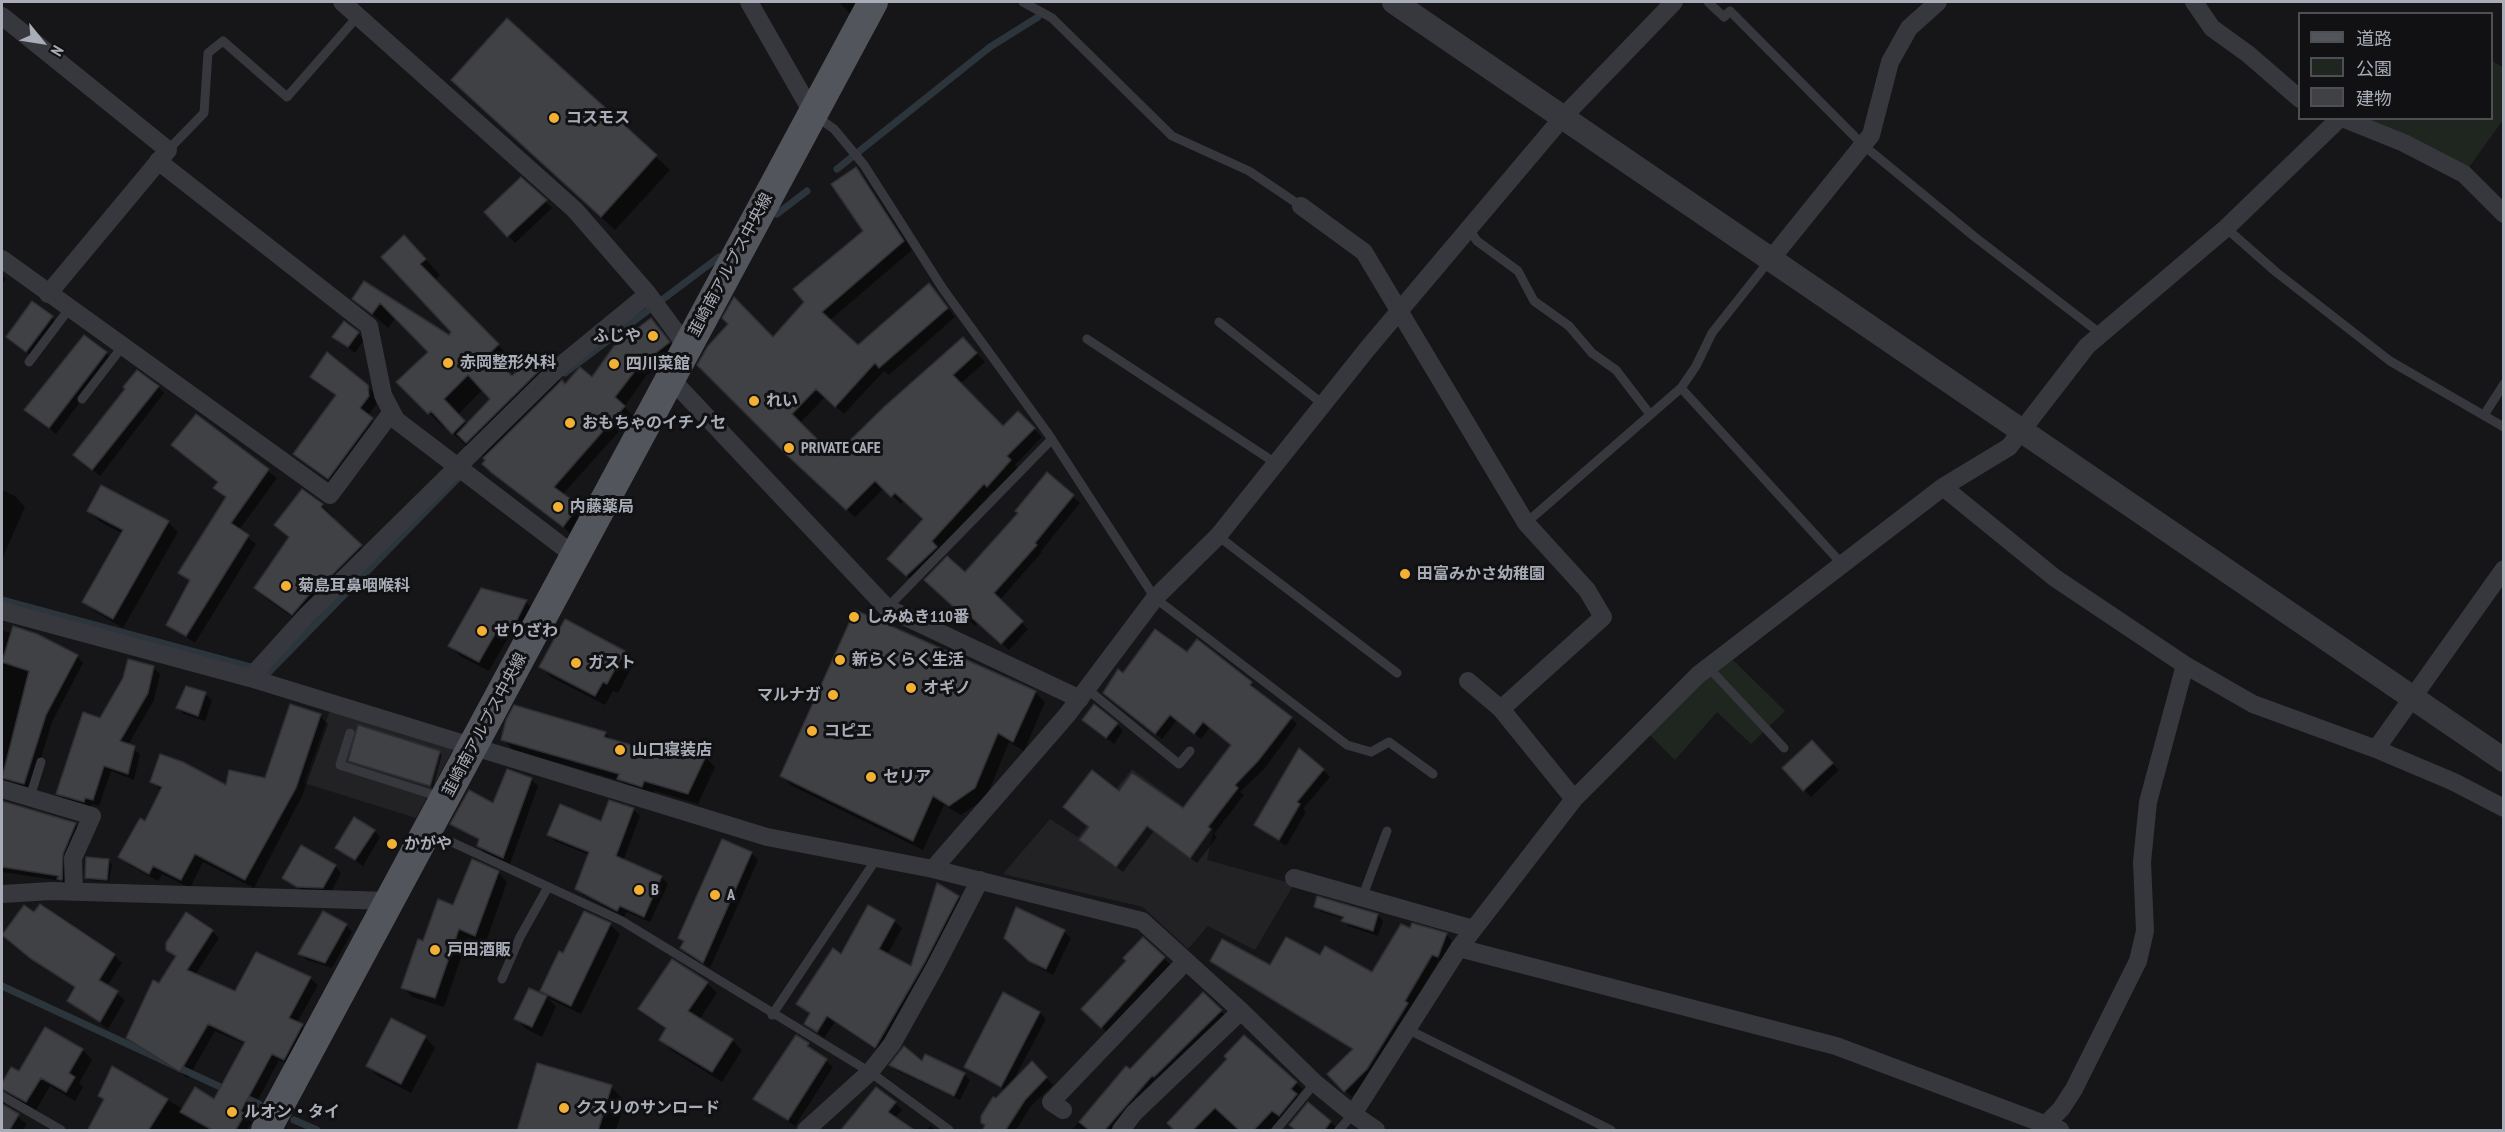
<!DOCTYPE html>
<meta charset="utf-8">
<style>
body{margin:0}
#map{position:relative;width:2505px;height:1132px;overflow:hidden;background:#161618;font-family:"PT Sans Narrow","Noto Sans JP",sans-serif}
canvas{display:block}
.frame{position:absolute;inset:0;border:3px solid #a8adb8;pointer-events:none}
.legend{position:absolute;left:2298px;top:12px;width:195px;height:108px;box-sizing:border-box;background:#111113;border:2px solid #4d4f55;margin:0;padding:8px 10px;list-style:none;font-size:18px;color:#a8adb8}
.legend li{display:flex;align-items:center;gap:12px;height:30px}
.legend b{width:30px;border:2px solid #4d4f55}
.north{position:absolute;left:12px;top:12px;width:60px;height:60px;-webkit-text-stroke:4px #111113;paint-order:stroke;rotate:120deg;font-size:16px;font-weight:700;line-height:24px;text-align:center;color:#a8adb8}
.north::after{content:'';display:block;margin:auto;width:21px;height:27px;background:#a8adb8;clip-path:polygon(50% 0,100% 100%,50% 72%,0 100%)}
</style>
<div id="map">
<canvas width="2505" height="1132"></canvas>
<div class="frame"></div>
<ul class="legend">
<li><b style="height:8px;background:#53555c"></b>道路</li>
<li><b style="height:16px;background:#1e261f"></b>公園</li>
<li><b style="height:16px;background:#404145"></b>建物</li>
</ul>
<div class="north">N</div>
</div>
<script>
const ctx = document.querySelector('canvas').getContext('2d');
ctx.lineJoin = 'round';
function fill(path, color) {
  ctx.fillStyle = color;
  ctx.fill(path, 'evenodd');
}
function toPath(rows) {
  const path = new Path2D();
  for (const r of rows) {
    path.moveTo(r[0], r[1]);
    for (let i = 2; i < r.length; i += 2) path.lineTo(r[i], r[i + 1]);
  }
  return path;
}
function trace(path, color, width, dash) {
  ctx.strokeStyle = color;
  ctx.lineWidth = width;
  ctx.lineCap = dash ? 'butt' : 'round';
  ctx.setLineDash(dash || []);
  ctx.stroke(path);
}
function label(font, color, halo, rows, align = 'center') {
  ctx.font = font + ' "PT Sans Narrow","Noto Sans JP",sans-serif';
  ctx.lineWidth = 6;
  ctx.setLineDash([]);
  ctx.textBaseline = 'middle';
  ctx.strokeStyle = halo;
  ctx.fillStyle = color;
  for (const [text, x, y, turn = 0] of rows) {
    ctx.save();
    ctx.translate(x, y);
    ctx.rotate((+turn || 0) * Math.PI / 180);
    ctx.textAlign = isNaN(turn) ? turn : align;
    if (halo) ctx.strokeText(text, 0, 0);
    ctx.fillText(text, 0, 0);
    ctx.restore();
  }
}
fill(toPath([
 [330,710,453,749,416,818,304,783],
 [1132,769,1214,829,1207,860,1294,884,1255,950,1208,926,1188,949,1143,907,1003,874,1050,819,1078,837]
]), '#222225');
fill(toPath([
 [2492,61,2503,67,2503,120,2464,174,2364,127,2370,119,2492,118],
 [1731,658,1785,711,1751,744,1717,712,1675,760,1647,732,1695,685]
]), '#1e261f');
fill(toPath([
 [839,2,879,2,861,26],
 [507,20,670,170,615,230,467,94],
 [856,169,865,178,912,250,829,321,858,347,929,285,955,317,889,375,884,371,844,414,825,397,799,424,834,459,971,347,985,362,960,384,1003,428,1018,413,1042,437,1015,465,1019,469,996,494,993,491,939,550,945,556,915,583,898,568,925,519,904,500,901,504,884,488,855,517,800,467,773,339,865,231],
 [521,179,552,208,515,243,486,212],
 [419,252,440,275,434,281,513,360,504,369,512,377,536,355,565,386,592,379,651,320,677,352,646,376,624,407,633,416,562,495,587,515,573,535,502,481,493,473,483,456,471,446,468,448,446,426,444,428,399,382,430,352,396,317,388,328,354,298,364,283,449,337,453,332,383,257],
 [483,389,492,399,468,425,458,415],
 [2,275,6,279,2,285],
 [52,318,58,324,34,358,14,343],
 [358,333,364,340,355,353,334,337],
 [106,353,112,359,56,434,26,410],
 [312,376,367,386,376,395,376,405,368,416,380,428,337,487,295,454,337,397],
 [158,387,164,393,100,476,75,455,127,389],
 [196,416,277,478,239,530,256,544,195,643,168,625,191,582,180,573,227,498,215,488,219,483,173,445],
 [1047,474,1080,503,1041,551,1042,552,999,601,1028,629,1009,650,979,622,975,626,933,586,966,574,1020,513],
 [2,490,15,496,25,507,2,559],
 [322,505,334,517,332,519,373,558,305,626,268,600,256,588,290,539,276,525],
 [89,511,168,522,178,532,123,628,94,611,84,601,123,534,99,521],
 [482,590,526,602,536,612,524,636,512,631,489,671,460,656,450,646],
 [2,630,77,656,83,663,52,722,31,790,2,787],
 [624,652,634,663,618,693,613,691,605,705,551,677,541,667],
 [1188,654,1251,683,1257,690,1256,691,1297,724,1265,768,1240,792,1244,795,1214,834,1217,837,1197,863,1154,831,1123,872,1088,846,1090,828,1065,807,1120,793,1183,810,1232,745,1210,727,1201,739,1177,720,1162,739,1111,699,1123,675],
 [153,667,160,674,154,700,128,745,140,754,134,780,111,771,99,806,92,804,91,808,65,800,58,793,101,720],
 [1035,692,1045,702,1024,751,1009,742,986,798,961,815,944,805,923,850,792,786,781,776],
 [205,694,212,700,205,721,184,714,177,708],
 [320,716,328,724,302,796,254,888,203,862,190,888,162,874,158,881,129,865,120,857,145,823,162,791,152,782,227,787,266,780],
 [1117,724,1123,731,1114,744,1090,726],
 [605,733,613,741,670,758,705,757,715,767,698,804,655,791,653,796,629,789,621,781,513,750,503,739],
 [1812,742,1839,770,1811,797,1784,768],
 [439,752,442,755,433,788,350,760],
 [1323,770,1330,777,1303,809,1306,812,1286,846,1256,825],
 [531,779,538,786,510,864,485,853,478,846,480,841,452,824,494,805],
 [2,802,75,824,81,831,65,885,62,881,2,872],
 [633,809,640,816,623,861,661,877,668,884,650,922,627,912,624,917,583,895,576,889,589,855,555,841,548,834,602,823],
 [374,831,380,837,363,866,337,848],
 [723,841,752,854,758,860,710,968,688,955,682,948,685,943,680,938],
 [109,861,112,864,109,882,89,880,86,877],
 [335,866,341,873,330,894,305,893,284,878],
 [498,872,507,882,485,945,468,938,444,1007,412,997,403,987,424,943,454,907],
 [958,897,965,904,882,1054,835,1022,824,1038,805,1023,811,1015,798,1004,842,956,869,907,894,921,902,928,887,955,912,968],
 [1316,906,1378,915,1383,921,1378,936,1348,926,1344,919,1321,912],
 [584,913,610,925,620,934,581,1014,548,998,556,1007,542,1037,526,1029,516,1018,529,990,550,998,542,991],
 [346,925,352,932,332,968,307,960,300,954],
 [1411,930,1446,934,1452,941,1445,962,1439,960,1373,1075,1352,1097,1329,1075,1354,1051,1212,960,1270,967,1321,957,1373,974],
 [212,931,219,938,195,975,236,993,310,978,318,985,297,1023,310,1033,292,1066,279,1060,248,1119,252,1122,246,1130,89,1130,105,1101,100,1096,113,1068,183,1109,215,1101,245,1044,215,1031,188,1078,127,1037,177,958,168,949],
 [1064,932,1071,938,1053,975,1038,967,1012,944],
 [1143,939,1171,965,1108,1033,1083,1009,1128,961],
 [12,943,114,955,122,963,107,986,125,1000,108,1029,69,1001,76,989,40,966],
 [707,983,717,993,699,1020,732,1040,742,1050,722,1082,671,1050,661,1039,667,1030,640,1008],
 [1003,994,1040,1013,1046,1019,1013,1081,1032,1063,1053,1085,1031,1106,1016,1130,983,1130,996,1100,1005,1090,972,1073,966,1067],
 [1203,994,1228,1018,1116,1130,1072,1130,1096,1102],
 [46,1029,83,1050,92,1060,79,1083,83,1087,75,1101,50,1086,36,1110,10,1099,2,1088,12,1069,20,1074],
 [425,1037,435,1048,411,1093,378,1076,368,1066],
 [797,1037,833,1067,795,1126,755,1099],
 [1244,1037,1303,1089,1297,1096,1299,1099,1269,1130,1177,1130],
 [891,1065,964,1074,970,1080,960,1100,897,1071],
 [611,1087,625,1101,616,1130,518,1130],
 [895,1103,902,1110,895,1118,842,1130],
 [2,1105,27,1124,23,1130,2,1130],
 [1311,1107,1334,1125,1339,1130,1293,1130],
 [930,1126,936,1130,927,1130]
]), '#0007');
trace(toPath([
 [837,169,990,47,1038,17],
 [777,214,807,191],
 [565,373,719,257],
 [2,600,269,672,463,473],
 [2,986,227,1090],
 [239,1095,259,1104],
 [294,1120,317,1130]
]), '#2c353c', 7);
const building = toPath([
 [507,18,657,155,601,217,451,80,507,18],
 [856,167,904,241,822,312,858,345,929,283,948,308,879,368,875,363,835,407,816,389,792,414,834,456,884,407,963,337,977,353,953,375,1003,426,1018,411,1035,428,1007,456,1011,460,987,487,984,484,932,541,937,547,906,576,887,559,923,519,895,493,891,497,875,481,846,510,790,458,697,365,708,346,728,324,722,318,734,297,773,337,804,302,793,289,863,231,831,184,856,167],
 [521,177,547,200,507,237,484,212,521,177],
 [404,235,426,259,420,264,499,344,490,353,512,376,536,353,546,364,466,443,457,434,490,399,468,375,444,399,465,421,452,434,431,411,428,414,396,382,428,352,380,303,372,314,352,299,364,281,449,335,451,332,381,257,404,235],
 [32,301,53,316,26,352,6,337,32,301],
 [651,318,670,342,638,367,615,397,625,406,554,487,579,505,563,527,492,473,482,464,485,460,483,458,562,380,565,384,580,367,592,377,614,346,651,318],
 [344,321,359,332,348,347,332,337,344,321],
 [84,335,107,352,49,428,24,410,84,335],
 [327,352,368,385,369,396,360,408,373,418,328,479,293,454,336,395,310,377,327,352],
 [137,370,159,386,92,470,73,455,125,389,123,387,137,370],
 [196,414,269,469,231,523,249,535,186,636,166,625,190,580,178,573,226,497,213,488,218,482,171,445,196,414],
 [1047,472,1074,495,1035,543,1037,545,994,593,1023,621,1001,644,971,617,968,620,924,580,947,556,965,572,1018,513,1015,511,1047,472],
 [101,485,169,521,113,619,82,602,123,530,87,511,101,485],
 [302,489,323,504,321,507,362,545,328,579,325,576,292,615,254,588,289,537,274,525,302,489],
 [481,588,527,600,514,626,502,622,479,662,448,646,481,588],
 [855,610,1036,691,1013,742,998,733,975,788,949,806,933,796,913,841,780,776,855,610],
 [565,619,625,651,607,684,603,682,595,696,539,667,565,619],
 [13,626,37,634,78,655,46,715,24,784,2,778,29,671,2,662,13,626],
 [1155,629,1187,652,1197,639,1252,682,1250,685,1292,717,1258,761,1235,785,1238,788,1208,827,1211,829,1190,858,1147,826,1116,867,1079,840,1089,827,1063,807,1092,770,1119,791,1132,773,1183,808,1231,745,1203,722,1194,734,1170,715,1155,734,1103,693,1118,669,1123,673,1155,629],
 [128,659,154,666,148,693,120,741,135,746,128,774,104,766,93,800,85,798,84,802,56,794,83,712,100,718,123,678,128,659],
 [186,686,206,692,198,716,176,708,186,686],
 [290,704,321,714,296,788,245,880,195,854,181,880,153,866,149,874,118,857,140,818,145,821,162,787,150,782,160,754,183,762,226,785,229,770,265,778,290,704],
 [1094,704,1118,723,1106,738,1082,720,1094,704],
 [514,705,606,732,604,737,669,756,671,751,686,755,688,749,706,756,688,794,644,781,642,787,617,779,619,774,501,740,506,720,514,705],
 [358,725,440,751,430,786,348,761,358,725],
 [1812,740,1833,763,1803,791,1782,768,1812,740],
 [1299,748,1324,769,1297,802,1300,804,1279,840,1254,825,1299,748],
 [507,769,532,778,503,858,477,846,479,839,450,824,469,790,493,803,507,769],
 [609,800,634,808,616,856,662,876,644,917,620,906,617,911,575,889,589,852,547,835,560,804,601,821,609,800],
 [2,801,76,823,63,854,62,880,57,879,59,876,2,867,2,801],
 [354,817,375,830,355,860,335,848,354,817],
 [722,839,752,852,703,963,680,948,684,941,678,938,722,839],
 [301,845,336,865,323,888,297,887,282,878,301,845],
 [86,857,109,859,107,880,85,878,86,857],
 [472,859,499,871,475,936,459,929,435,998,401,988,418,939,423,941,438,899,453,905,472,859],
 [937,883,959,896,925,962,875,1048,827,1016,817,1032,804,1024,810,1013,796,1004,833,948,841,954,868,905,895,920,879,949,911,966,937,883],
 [1317,896,1378,914,1373,931,1341,921,1344,917,1314,907,1317,896],
 [40,904,115,954,99,980,118,991,100,1022,67,1001,75,987,30,958,2,935,24,905,34,912,40,904],
 [1016,907,1065,930,1046,969,1029,961,1004,938,1016,907],
 [323,911,347,924,325,963,298,954,323,911],
 [584,911,611,923,571,1006,540,991,559,951,563,953,584,911],
 [186,912,213,930,187,970,235,991,256,952,311,977,289,1018,303,1024,284,1060,272,1054,241,1111,245,1114,235,1131,214,1131,180,1112,195,1087,214,1099,245,1042,208,1024,180,1072,126,1038,153,980,159,983,176,956,166,950,166,943,186,912],
 [1412,923,1447,933,1438,957,1432,955,1405,1001,1408,1003,1367,1069,1344,1092,1327,1074,1353,1049,1210,961,1222,939,1270,965,1286,937,1320,955,1325,946,1372,972,1401,924,1410,928,1412,923],
 [1143,937,1165,957,1101,1028,1081,1009,1126,961,1123,958,1143,937],
 [672,959,708,982,688,1011,733,1039,712,1072,659,1040,666,1028,638,1009,672,959],
 [529,988,547,996,532,1027,514,1019,529,988],
 [1003,992,1040,1012,1001,1087,964,1067,1003,992],
 [1203,992,1222,1010,1154,1077,1152,1076,1104,1131,1090,1131,1079,1122,1126,1066,1130,1069,1203,992],
 [391,1018,426,1036,401,1084,366,1066,391,1018],
 [45,1027,83,1049,69,1073,75,1077,66,1092,41,1078,26,1102,2,1089,2,1083,11,1067,19,1071,45,1027],
 [796,1035,809,1043,807,1046,827,1059,788,1120,753,1099,796,1035],
 [1244,1035,1297,1082,1291,1089,1297,1094,1279,1116,1272,1111,1253,1131,1240,1131,1215,1108,1192,1131,1175,1131,1167,1123,1227,1059,1224,1056,1244,1035],
 [904,1046,922,1061,925,1054,965,1073,954,1096,889,1065,904,1046],
 [1032,1061,1047,1077,1025,1100,1005,1131,982,1131,985,1125,981,1123,981,1116,993,1097,996,1098,1032,1061],
 [537,1063,612,1085,598,1131,517,1131,537,1063],
 [112,1066,168,1099,148,1131,87,1131,104,1099,98,1096,112,1066],
 [876,1087,896,1102,888,1112,916,1131,840,1131,876,1087],
 [1308,1102,1331,1121,1324,1131,1297,1131,1289,1125,1308,1102],
 [2,1104,19,1114,9,1131,2,1131,2,1104]
]);
fill(building, '#404145');
trace(building, '#303034', 1.5);
trace(toPath([
 [1023,2,1052,18,1172,136,1249,171,1301,206],
 [1708,2,1724,17,1730,11,1863,145,1976,238,2101,334],
 [817,117,834,129,864,165,943,289,1049,435,1155,598,1347,745,1371,752,1389,742,1433,774],
 [168,150,204,113,208,53,223,41,287,97,358,16],
 [2226,228,2276,272,2390,361,2504,427],
 [1469,229,1477,241,1518,271,1534,301,1569,326,1592,353,1616,370,1649,413],
 [1219,322,1324,405],
 [1087,339,1277,464],
 [29,362,69,309],
 [1681,388,1842,564],
 [82,399,122,347],
 [2484,415,2504,384],
 [1526,523,1681,388,1696,366,1712,333,1769,261],
 [1218,536,1397,673],
 [887,608,1052,439],
 [1708,667,1784,748],
 [1087,689,1179,764,1190,751],
 [350,733,340,765,440,797],
 [30,797,41,762],
 [430,832,622,921,870,1072,949,1130],
 [1362,898,1387,831],
 [502,979,520,937,548,887],
 [772,1015,877,858],
 [1407,1029,1611,1130],
 [2,1096,61,1130],
 [1276,1130,1315,1083],
 [1339,1130,1353,1114]
]), '#37383d', 9);
trace(toPath([
 [342,2,575,210,648,294,687,347],
 [749,2,813,114],
 [2194,2,2212,28,2248,54,2300,99],
 [2,16,168,150,48,294],
 [2342,118,2404,143,2464,174,2504,214],
 [158,161,369,326,383,395,396,420,575,556],
 [1301,206,1364,252,1526,523,1587,590,1603,617,1501,709,1574,799],
 [2,259,330,495,391,413],
 [1771,259,1871,135,1890,62,1909,28,1938,2],
 [648,294,559,367,306,616,250,678,767,837,933,869,1142,921,1241,1011,1315,1083,1353,1114,1459,948,1574,799,1698,675,1943,487,2009,447,2087,346,2226,228,2340,118],
 [671,379,887,608,1080,699],
 [1943,487,2055,578,2185,665,2253,704,2376,749,2454,782,2504,808],
 [2,611,250,678],
 [1468,681,1501,709],
 [2376,749,2504,569],
 [2,789,92,816,73,858,74,892],
 [933,869,1067,715,1155,598,1218,536,1368,348,1563,117,1674,2],
 [1294,878,1473,929],
 [2,894,51,891,390,901],
 [1459,948,1836,1046,2060,1130],
 [1063,1110,1051,1102,1186,961],
 [1353,1114,1376,1130],
 [2045,1125,2061,1109,2074,1089,2138,961,2145,931,2142,862,2148,802,2185,665],
 [806,1130,870,1072,892,1044,935,967,980,880],
 [1121,1130,1134,1113,1241,1011]
]), '#37383d', 18);
trace(toPath([
 [1394,2,2504,760]
]), '#37383d', 24);
trace(toPath([
 [266,1130,873,2]
]), '#53555c', 30);
for (const [x, y, r, color] of [
 [554,118,6,"#f2b134"],
 [653,336,6,"#f2b134"],
 [448,363,6,"#f2b134"],
 [614,364,6,"#f2b134"],
 [754,401,6,"#f2b134"],
 [570,423,6,"#f2b134"],
 [789,448,6,"#f2b134"],
 [558,507,6,"#f2b134"],
 [1405,574,6,"#f2b134"],
 [286,586,6,"#f2b134"],
 [854,617,6,"#f2b134"],
 [482,631,6,"#f2b134"],
 [840,660,6,"#f2b134"],
 [576,663,6,"#f2b134"],
 [911,688,6,"#f2b134"],
 [833,695,6,"#f2b134"],
 [812,731,6,"#f2b134"],
 [620,750,6,"#f2b134"],
 [871,777,6,"#f2b134"],
 [392,844,6,"#f2b134"],
 [639,890,6,"#f2b134"],
 [715,895,6,"#f2b134"],
 [435,950,6,"#f2b134"],
 [564,1108,6,"#f2b134"],
 [232,1112,6,"#f2b134"]
]) {
  const dot = new Path2D();
  dot.arc(x, y, r, 0, 2 * Math.PI);
  ctx.fillStyle = color;
  ctx.fill(dot);
  trace(dot, '#111113', 2);
}
label('bold 16px', '#a8adb8', '#111113', [
 ["コスモス",566,118],
 ["ふじや",641,336,"right"],
 ["赤岡整形外科",460,363],
 ["四川菜館",626,364],
 ["れい",766,401],
 ["おもちゃのイチノセ",582,423],
 ["PRIVATE CAFE",801,448],
 ["内藤薬局",570,507],
 ["田富みかさ幼稚園",1417,574],
 ["菊島耳鼻咽喉科",298,586],
 ["しみぬき110番",866,617],
 ["せりざわ",494,631],
 ["新らくらく生活",852,660],
 ["ガスト",588,663],
 ["オギノ",923,688],
 ["マルナガ",821,695,"right"],
 ["コピエ",824,731],
 ["山口寝装店",632,750],
 ["セリア",883,777],
 ["かがや",404,844],
 ["B",651,890],
 ["A",727,895],
 ["戸田酒販",447,950],
 ["クスリのサンロード",576,1108],
 ["ルオン・タイ",244,1112]
], 'left');
label('16px', '#a8adb8', '#111113', [
 ["韮崎南アルプス中央線",731,265,-62],
 ["韮崎南アルプス中央線",485,725,-62]
]);
</script>
